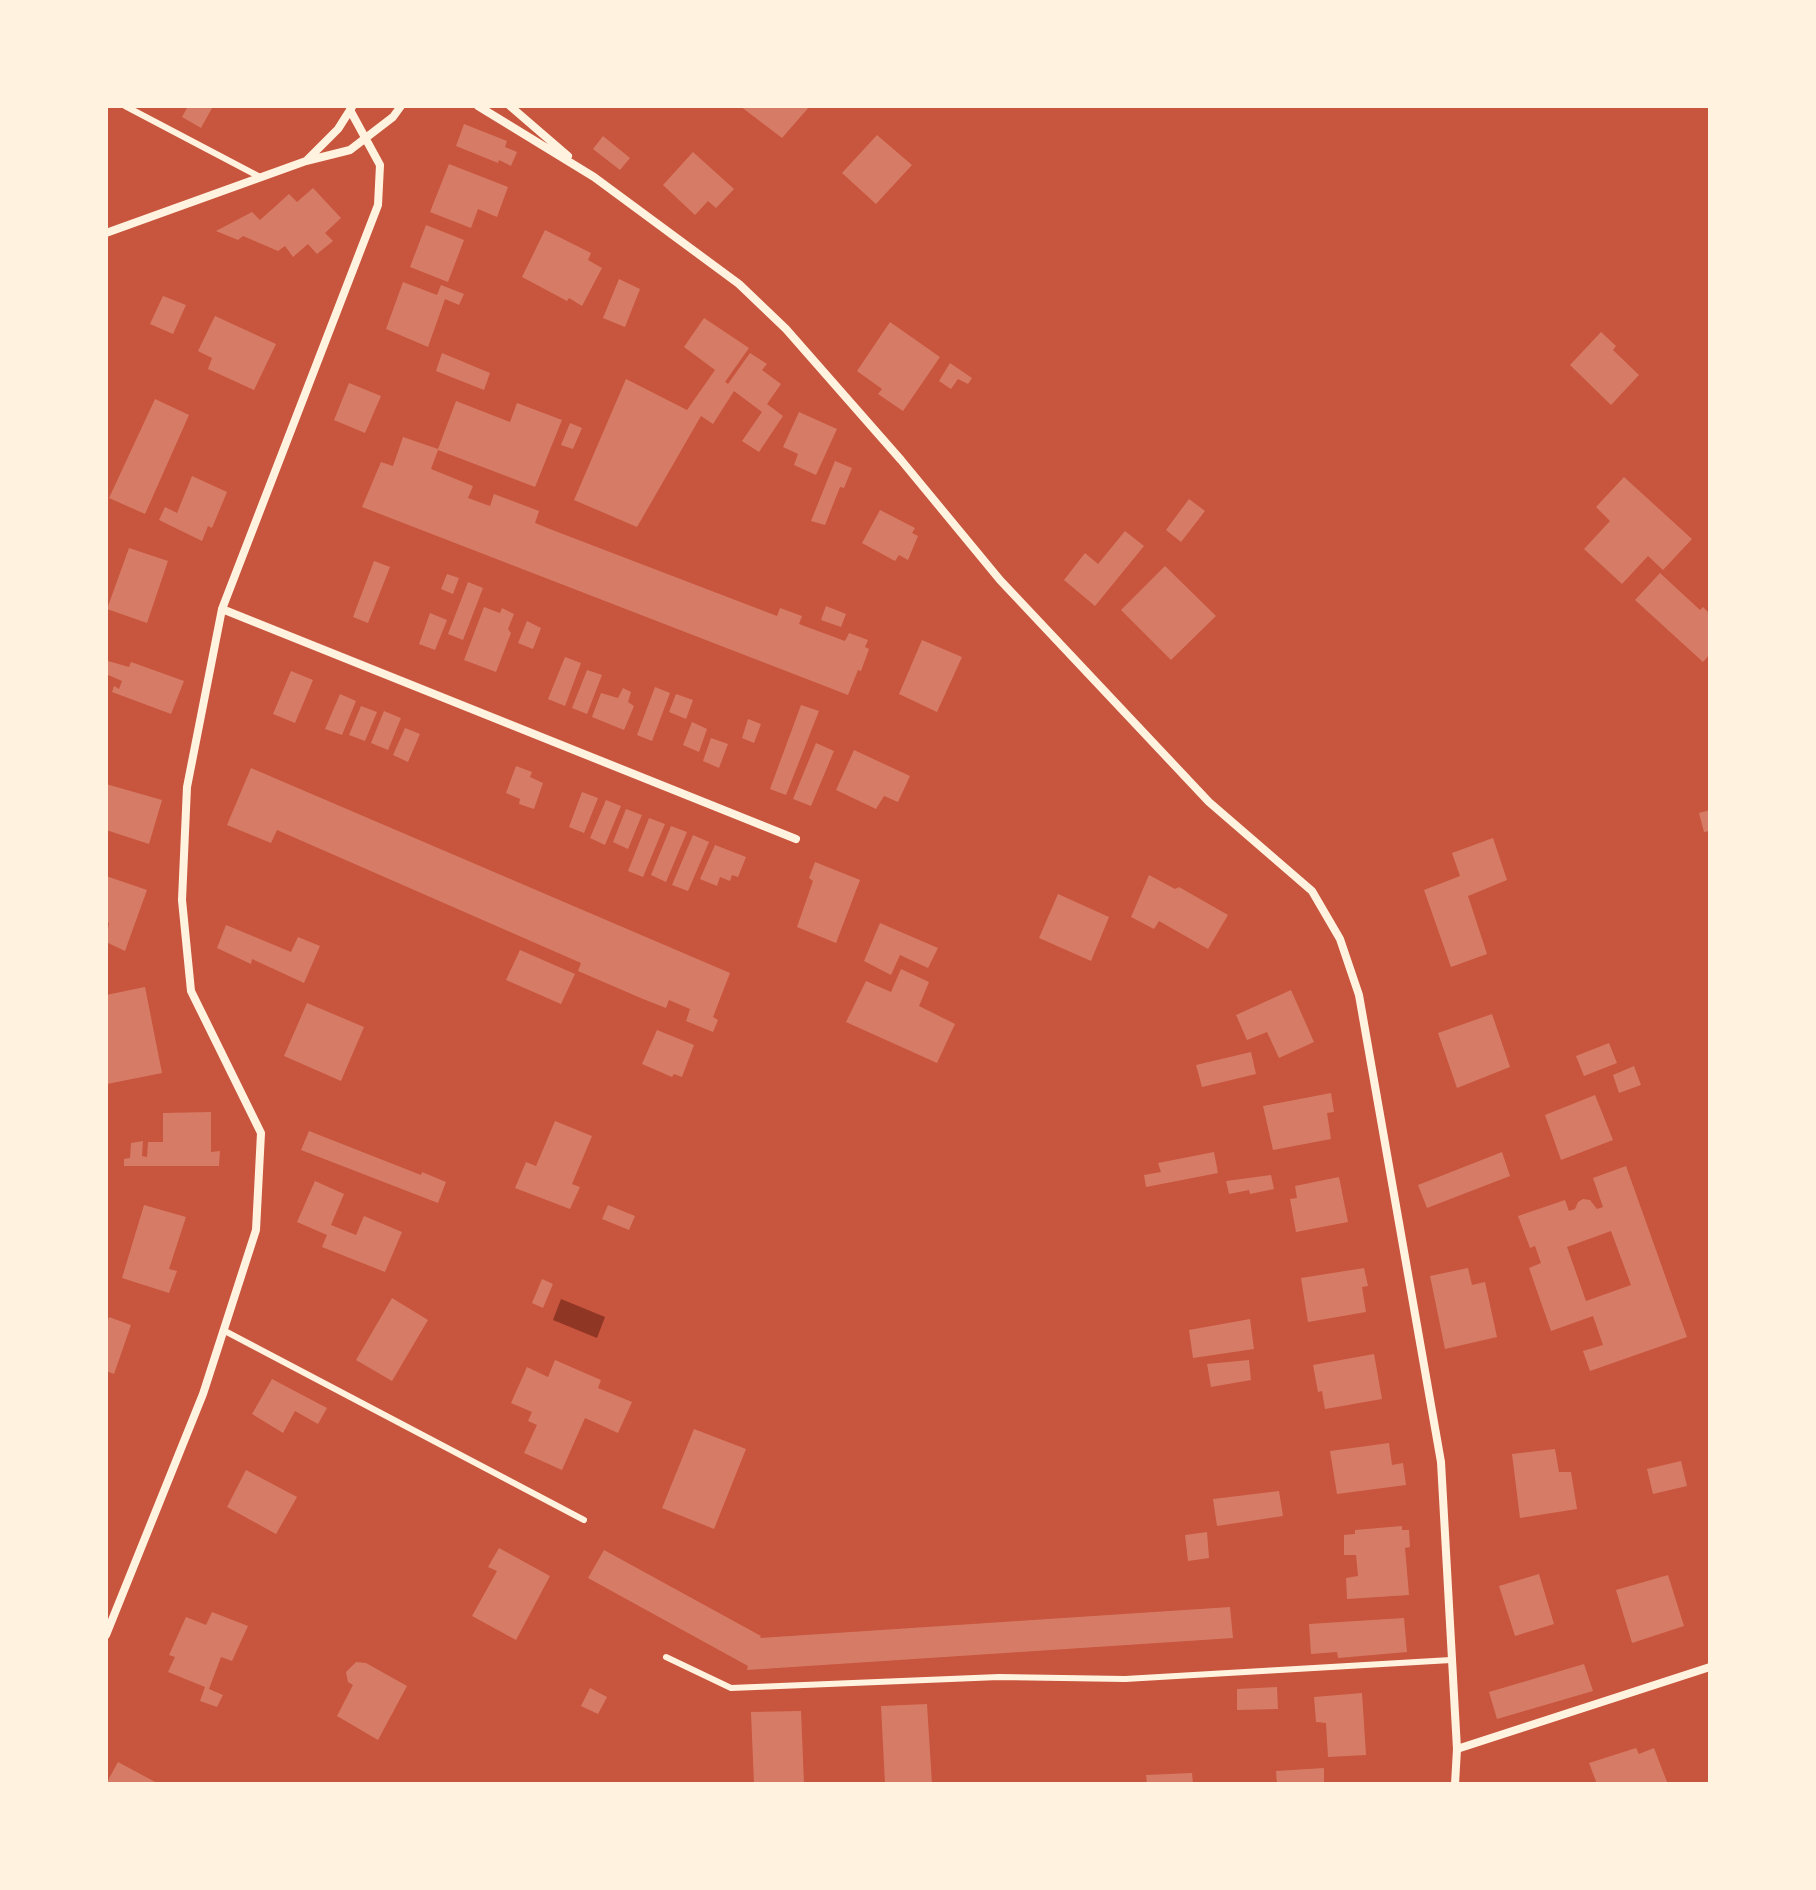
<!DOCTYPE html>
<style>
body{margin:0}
#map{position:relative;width:1816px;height:1890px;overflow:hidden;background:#c8553d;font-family:Barlow,sans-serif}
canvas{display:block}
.frame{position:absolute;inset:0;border:108px solid #fff3e0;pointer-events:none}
</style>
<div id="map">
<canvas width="1816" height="1890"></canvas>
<div class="frame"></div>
</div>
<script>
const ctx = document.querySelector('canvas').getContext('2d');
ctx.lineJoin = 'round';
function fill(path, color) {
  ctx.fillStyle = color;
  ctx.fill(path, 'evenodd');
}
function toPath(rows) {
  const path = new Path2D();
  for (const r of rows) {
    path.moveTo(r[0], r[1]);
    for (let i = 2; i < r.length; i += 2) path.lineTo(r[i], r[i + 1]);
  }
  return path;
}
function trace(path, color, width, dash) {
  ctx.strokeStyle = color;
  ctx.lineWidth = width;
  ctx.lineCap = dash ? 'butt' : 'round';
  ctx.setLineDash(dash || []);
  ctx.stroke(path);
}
fill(toPath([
 [561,1299,605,1317,597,1338,553,1320]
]), '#8f3625');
fill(toPath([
 [188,106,212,108,201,128,182,117],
 [740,106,810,106,782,138],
 [464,124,507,141,505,147,517,152,511,166,499,160,498,163,456,146],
 [877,135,912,165,876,204,842,173],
 [603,136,630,158,620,170,593,149],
 [693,152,734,189,716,208,708,201,695,215,663,185],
 [449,164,508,187,497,217,478,209,471,228,430,212],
 [313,188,341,218,325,233,333,241,317,254,308,244,293,257,285,246,278,251,243,236,238,240,216,231,252,212,260,220,289,194,297,202],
 [426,225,464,240,448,282,410,267],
 [545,230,591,253,588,260,602,268,582,306,569,298,567,301,522,277],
 [619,279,640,289,625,327,603,318],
 [403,282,437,295,441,285,464,294,459,305,445,299,428,347,386,329],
 [163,296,186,305,173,334,150,324],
 [215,316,276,344,254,390,208,369,212,358,198,351],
 [704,318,749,348,725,382,728,384,750,353,767,364,762,370,781,384,767,404,783,416,759,452,742,441,762,412,734,391,713,424,701,416,637,527,574,500,626,379,687,410,715,370,684,347],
 [890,322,940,357,903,411,878,394,882,389,857,371],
 [1601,332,1616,346,1613,350,1639,375,1611,405,1570,365],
 [442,353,490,373,484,390,436,371],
 [950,363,972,378,968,384,958,379,951,389,939,381],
 [349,383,381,396,365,433,334,420],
 [155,399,189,415,145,514,109,498],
 [456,401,510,422,517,403,562,420,535,487,438,450,431,469,473,486,468,498,490,506,494,494,539,511,535,523,555,531,777,616,780,608,802,616,799,624,845,641,849,633,868,640,865,647,869,649,861,671,858,670,848,695,362,507,381,462,393,466,403,437,438,449],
 [799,412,837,429,816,475,794,465,798,454,783,447],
 [570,423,582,428,573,449,561,445],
 [835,461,852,468,844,488,840,487,825,525,811,521],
 [192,476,227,492,212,528,208,526,202,541,159,520,165,507,177,513],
 [1624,477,1692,539,1663,570,1648,556,1622,584,1584,549,1610,521,1596,507],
 [1189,499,1205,511,1181,542,1166,530],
 [880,510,915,528,912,533,918,536,908,560,899,555,895,561,862,543],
 [1125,531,1144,546,1095,606,1064,580,1085,553,1098,564],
 [129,548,168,561,147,623,107,609],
 [374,561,390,567,368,623,353,617],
 [1165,566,1216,616,1171,660,1121,610],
 [1660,573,1700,610,1703,607,1710,614,1710,654,1703,662,1635,600],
 [447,574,459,578,453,594,441,589],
 [468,582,483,588,463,640,448,634],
 [826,606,846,614,841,627,821,620],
 [484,607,500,613,502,608,514,614,508,629,511,633,496,672,464,660],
 [430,613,447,620,435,650,419,644],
 [527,621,541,628,533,649,518,643],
 [922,640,962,657,937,712,899,694],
 [565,657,581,663,565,706,548,699],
 [108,661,129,667,131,662,184,681,171,714,112,692,114,686,119,689,122,681,106,674],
 [587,670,602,675,587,714,572,708],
 [291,671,313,680,295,723,273,714],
 [655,687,670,693,652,741,637,735],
 [623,688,631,692,628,702,634,706,624,730,592,717,601,693,618,698],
 [340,694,356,701,342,735,325,729],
 [676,694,693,700,686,719,669,712],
 [801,705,819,711,786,795,770,789],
 [361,706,377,712,365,741,349,735],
 [384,711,401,718,388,750,371,743],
 [748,719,761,724,754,743,742,738],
 [692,722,707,729,699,752,683,745],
 [405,728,420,734,408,762,393,755],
 [711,738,728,744,719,768,703,761],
 [816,743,834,751,811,806,793,799],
 [854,750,910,776,898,802,884,796,876,809,836,790],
 [516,766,532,772,530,777,543,783,534,809,519,804,520,799,506,793],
 [251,768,730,973,713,1017,718,1020,713,1032,686,1021,690,1009,669,1000,666,1008,643,999,578,971,581,963,277,830,271,843,227,825],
 [106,784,162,800,149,844,106,830],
 [582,792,598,798,584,833,569,827],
 [606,800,621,806,605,845,590,838],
 [626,809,642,815,628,849,613,842],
 [1710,810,1710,831,1704,832,1699,813],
 [649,818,665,824,643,877,628,871],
 [671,826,687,832,666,882,651,875],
 [693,835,709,842,688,891,672,885],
 [1493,838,1507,880,1468,896,1487,954,1451,967,1424,890,1460,876,1452,853],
 [715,845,746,857,738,877,732,875,730,881,720,877,717,886,700,879],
 [815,862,860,880,836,943,797,927,813,881,809,878],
 [1149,875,1175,889,1179,887,1228,915,1208,949,1159,921,1154,929,1131,917],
 [106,876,147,890,125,951,106,942,109,923,106,922],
 [1058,894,1109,917,1091,961,1039,938],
 [880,923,938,948,928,968,900,955,891,975,864,961],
 [226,925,291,952,298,937,320,946,304,983,252,959,251,964,217,948],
 [520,950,575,974,561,1004,506,980],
 [901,969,929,982,919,1006,955,1024,937,1063,846,1022,866,981,891,992],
 [145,987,162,1073,107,1084,106,995],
 [1291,990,1314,1042,1279,1058,1267,1032,1247,1040,1236,1015],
 [307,1003,364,1027,341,1081,284,1056],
 [1492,1014,1510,1067,1457,1088,1438,1033],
 [657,1030,694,1045,682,1077,674,1074,672,1077,642,1064],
 [1609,1043,1617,1063,1584,1076,1576,1056],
 [1251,1052,1256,1074,1202,1087,1196,1065],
 [1634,1066,1641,1085,1619,1093,1613,1075],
 [1331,1093,1334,1112,1327,1113,1331,1139,1273,1150,1263,1106],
 [1595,1095,1613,1140,1561,1160,1545,1115],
 [211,1112,211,1152,220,1151,219,1166,124,1166,124,1159,130,1158,131,1143,143,1141,142,1156,147,1157,148,1142,163,1142,163,1113],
 [555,1121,592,1136,572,1184,580,1187,570,1209,515,1188,526,1162,536,1166],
 [309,1131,421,1175,422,1172,446,1182,438,1203,301,1150],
 [1214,1152,1218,1173,1146,1187,1144,1175,1161,1172,1158,1163],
 [1502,1152,1510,1176,1427,1208,1418,1185],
 [1626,1166,1687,1337,1590,1371,1583,1351,1603,1345,1593,1316,1551,1331,1529,1268,1541,1263,1535,1246,1530,1248,1518,1216,1565,1200,1569,1211,1575,1209,1578,1202,1583,1199,1590,1200,1597,1209,1603,1207,1593,1178],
 [1611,1231,1631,1285,1586,1301,1567,1247],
 [1271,1175,1274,1189,1250,1194,1249,1190,1229,1194,1226,1181],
 [1339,1177,1348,1222,1296,1232,1290,1199,1297,1198,1295,1186],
 [315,1181,344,1194,331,1225,356,1235,364,1216,402,1232,385,1272,322,1247,327,1235,297,1222],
 [144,1205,186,1217,169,1269,177,1271,169,1293,122,1278],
 [608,1205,635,1216,629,1230,602,1219],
 [1364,1268,1368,1286,1362,1287,1366,1312,1308,1322,1301,1278],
 [1468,1268,1472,1285,1485,1282,1497,1337,1445,1349,1430,1276],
 [542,1279,553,1284,543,1308,532,1303],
 [392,1298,428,1320,392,1381,356,1360],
 [109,1317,131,1325,114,1374,106,1371,106,1325],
 [1250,1319,1254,1349,1193,1358,1189,1330],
 [1374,1354,1382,1399,1325,1409,1322,1391,1318,1392,1313,1365],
 [555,1360,601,1380,598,1388,632,1402,618,1433,585,1418,562,1470,524,1453,537,1425,528,1421,532,1412,511,1403,527,1367,548,1377],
 [1249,1360,1251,1380,1211,1387,1207,1364],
 [272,1379,327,1408,318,1424,295,1411,283,1433,252,1414],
 [694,1429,746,1449,714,1529,662,1508],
 [1389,1443,1392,1465,1403,1463,1406,1485,1337,1494,1330,1451],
 [1555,1449,1559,1472,1571,1472,1577,1509,1520,1518,1512,1454],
 [1681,1461,1687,1486,1653,1494,1647,1469],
 [246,1470,297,1497,276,1534,227,1507],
 [1279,1491,1283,1516,1217,1526,1213,1499],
 [1402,1526,1402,1530,1409,1530,1410,1547,1405,1548,1409,1595,1347,1599,1346,1578,1358,1576,1356,1555,1344,1555,1344,1535,1355,1534,1355,1530],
 [1207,1532,1209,1558,1188,1561,1185,1535],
 [499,1548,550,1576,516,1640,472,1616,497,1571,488,1567],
 [604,1550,761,1636,760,1638,1230,1607,1233,1638,747,1670,748,1666,588,1578],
 [1539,1574,1554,1624,1515,1636,1499,1586],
 [1668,1575,1684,1626,1632,1643,1616,1590],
 [212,1612,248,1626,232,1661,221,1657,209,1689,223,1695,217,1707,200,1701,205,1687,168,1672,175,1657,169,1655,186,1617,206,1625],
 [1404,1618,1407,1652,1338,1658,1337,1652,1311,1654,1309,1624],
 [356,1662,366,1663,407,1686,378,1740,337,1716,353,1685,348,1682,346,1672],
 [1584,1664,1593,1691,1497,1719,1489,1692],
 [1277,1687,1278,1709,1237,1710,1237,1689],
 [590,1688,607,1697,598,1714,581,1706],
 [1362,1693,1366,1755,1328,1757,1326,1723,1316,1722,1314,1697],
 [927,1704,932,1784,885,1784,881,1706],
 [801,1711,804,1784,754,1784,751,1712],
 [1636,1748,1639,1754,1654,1748,1667,1782,1597,1784,1589,1763],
 [118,1762,159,1784,106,1784],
 [1324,1768,1324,1784,1277,1784,1276,1771],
 [1192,1773,1193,1784,1147,1784,1146,1775]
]), '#d67c66');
trace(toPath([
 [125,106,260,177],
 [223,1330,584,1520],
 [666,1657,731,1688,999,1677,1125,1679,1451,1660]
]), '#fff3e0', 6);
trace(toPath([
 [478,106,594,177,739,284,786,329,901,460,1000,580,1209,802,1312,891,1340,939,1359,995,1441,1462,1457,1749,1455,1784],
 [510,106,568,156],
 [307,160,338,129,352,107],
 [106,233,306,161,350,150,393,117,401,106],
 [222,609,796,839],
 [106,1635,203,1394,256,1230,261,1133,191,991,182,900,187,787,222,609,378,205,380,165,350,110],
 [1457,1749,1710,1667]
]), '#fff3e0', 8);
</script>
